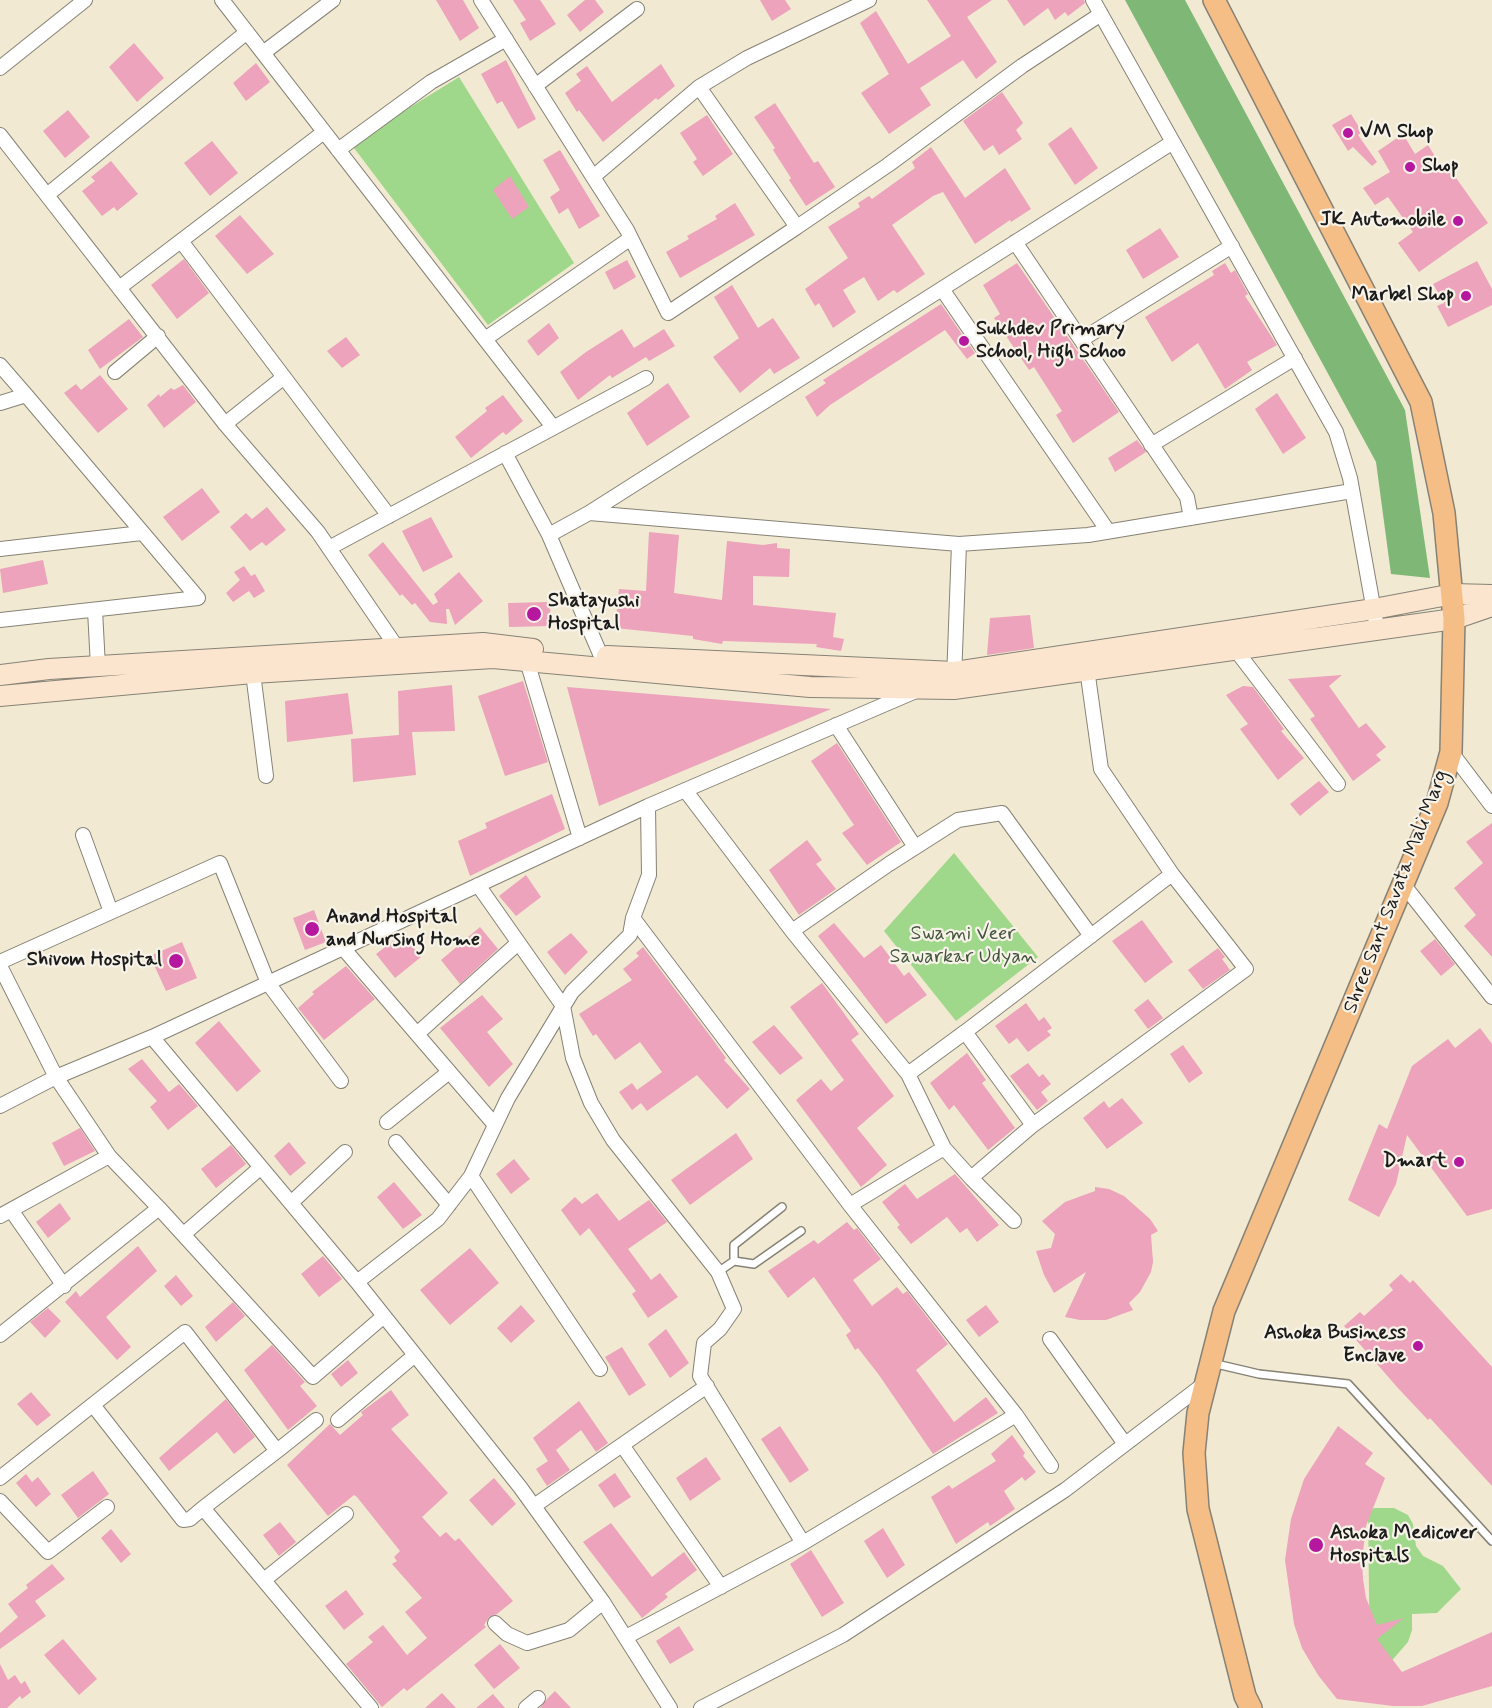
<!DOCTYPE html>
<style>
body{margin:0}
canvas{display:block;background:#f1e9d1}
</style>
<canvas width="1492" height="1708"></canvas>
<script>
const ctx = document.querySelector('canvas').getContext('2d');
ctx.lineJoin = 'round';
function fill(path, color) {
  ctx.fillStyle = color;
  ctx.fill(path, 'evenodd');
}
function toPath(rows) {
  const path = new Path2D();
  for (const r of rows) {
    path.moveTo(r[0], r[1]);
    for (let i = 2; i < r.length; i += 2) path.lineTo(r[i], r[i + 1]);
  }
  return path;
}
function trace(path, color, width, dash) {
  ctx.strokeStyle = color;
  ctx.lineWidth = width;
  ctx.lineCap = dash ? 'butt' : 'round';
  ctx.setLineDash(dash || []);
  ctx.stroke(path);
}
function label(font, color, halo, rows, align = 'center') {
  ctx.font = font + ' Mynerve,sans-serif';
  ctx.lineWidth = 4.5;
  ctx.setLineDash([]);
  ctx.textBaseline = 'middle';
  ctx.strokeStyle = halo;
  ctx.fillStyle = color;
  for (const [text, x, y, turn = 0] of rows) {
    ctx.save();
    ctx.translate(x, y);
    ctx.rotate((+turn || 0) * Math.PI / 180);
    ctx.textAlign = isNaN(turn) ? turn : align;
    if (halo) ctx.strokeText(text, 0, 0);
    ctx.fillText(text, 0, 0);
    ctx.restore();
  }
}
fill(toPath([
 [459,77,574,263,488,325,351,144],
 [954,853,1038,957,956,1021,884,931],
 [1374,1508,1394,1508,1408,1515,1413,1524,1416,1546,1423,1556,1443,1566,1461,1589,1437,1613,1412,1614,1412,1630,1408,1642,1388,1665,1370,1668,1368,1513]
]), '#9fd88a');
fill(toPath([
 [1125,0,1185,0,1405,410,1430,578,1391,574,1376,462]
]), '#7fb876');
fill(toPath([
 [436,0,463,0,479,28,460,41],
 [513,0,540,0,556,24,530,41,520,23,526,20],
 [585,0,595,0,604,12,580,32,567,15],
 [760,0,785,0,791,9,772,21],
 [927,0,992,0,967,17,997,62,976,79,963,60,920,88,931,105,889,134,861,93,889,74,860,23,876,11,908,64,951,36],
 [1007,0,1084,0,1085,3,1068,16,1065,12,1055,20,1048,8,1024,26],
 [134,43,164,78,137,102,109,67],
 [506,60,536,119,518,129,502,101,497,104,481,74],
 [256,63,270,82,246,101,233,83],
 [661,64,675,86,658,100,656,98,603,142,579,110,577,112,565,93,581,81,576,74,587,66,612,102],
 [1002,92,1023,123,1016,130,1022,139,999,155,993,145,984,151,963,121],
 [775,103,814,163,818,161,835,187,806,206,789,180,791,178,773,150,775,148,754,117],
 [68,110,90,137,65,158,43,131],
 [1351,114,1362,132,1358,135,1377,162,1372,166,1353,147,1348,151,1332,125],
 [707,115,733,154,703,176,693,162,697,159,680,133],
 [1071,127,1098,168,1075,185,1048,144],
 [1403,134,1415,154,1428,145,1444,171,1449,168,1488,223,1419,272,1398,243,1413,232,1388,197,1375,205,1363,188,1390,172,1378,151],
 [212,141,238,173,210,196,184,163],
 [931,147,965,198,1005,168,1031,209,1011,222,1010,220,975,244,943,192,933,196,892,225,925,274,897,293,894,290,878,301,864,277,843,290,856,312,833,328,819,303,815,306,805,289,848,258,828,227,860,207,858,203,869,196,872,199,915,168,912,162],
 [560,150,600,216,579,229,568,208,559,214,550,197,560,190,543,160],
 [111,161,138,194,117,211,114,207,102,216,82,191,95,181,91,177],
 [510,176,529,207,512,219,493,190],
 [735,203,755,235,680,278,666,252,689,239,687,236,717,219,715,216],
 [240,215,274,254,247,274,215,236],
 [1160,228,1179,257,1143,279,1126,250],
 [184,259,209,293,177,319,151,285],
 [627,260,636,277,614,290,605,272],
 [1477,261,1492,289,1492,305,1448,327,1437,306,1444,303,1433,284],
 [1017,263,1119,412,1073,443,1056,415,1062,411,1034,367,1029,370,994,318,1000,314,983,285],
 [1225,263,1231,273,1235,270,1248,294,1245,296,1277,345,1247,362,1252,370,1225,389,1198,343,1172,362,1145,317,1214,275,1212,271],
 [732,285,758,328,773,318,800,358,774,374,770,368,740,393,713,357,739,338,714,297],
 [941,304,975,353,967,359,945,330,830,405,817,417,805,397,826,383,823,380],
 [129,319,143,337,100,369,88,350],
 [549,323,559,338,538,356,527,341],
 [622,329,634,348,664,329,675,346,649,361,646,357,612,378,610,375,578,400,560,372,586,352],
 [346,337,360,355,342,368,327,351],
 [100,375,128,409,98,433,64,393,76,384,81,390],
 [668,383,690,417,647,446,627,413],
 [183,385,196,402,164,428,147,405,159,394,160,397,171,388,174,390],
 [1277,393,1306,438,1283,454,1255,409],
 [503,395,523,421,506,435,503,432,471,458,455,437,487,411,485,408],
 [1137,440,1146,452,1115,472,1108,458],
 [202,488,220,512,182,541,163,517],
 [267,507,286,530,266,546,262,542,250,551,230,527,246,513,252,519],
 [431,517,453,557,423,572,402,531],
 [649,532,679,535,674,593,722,600,727,541,763,545,777,543,777,548,790,549,789,577,753,576,753,605,836,613,833,637,844,639,841,651,816,647,817,644,723,641,722,644,693,639,693,636,615,628,619,589,646,591],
 [383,542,433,605,438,602,434,594,459,572,483,601,455,625,449,609,446,609,447,624,430,622,415,603,412,605,402,594,400,596,368,555],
 [43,560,48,584,3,593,0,569],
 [244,566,251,576,255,574,265,591,254,598,249,591,233,602,226,593,240,580,234,572],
 [550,602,551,626,509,627,508,603],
 [1030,615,1034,648,987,655,990,618],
 [1342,675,1329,686,1359,728,1366,723,1386,747,1376,755,1381,760,1353,781,1310,719,1315,716,1288,679],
 [523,681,548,762,505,776,478,696],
 [452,685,455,731,412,732,416,775,353,782,351,739,399,735,398,691],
 [1243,686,1253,687,1284,729,1281,731,1304,758,1278,780,1240,729,1248,724,1226,695],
 [567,687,831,709,599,806],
 [348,693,353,734,287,742,285,701],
 [837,743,901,842,867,865,842,833,854,825,811,761],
 [1319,781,1329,792,1300,816,1290,804],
 [552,794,565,829,470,876,458,841,487,828,485,823],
 [1492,823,1492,957,1464,926,1476,915,1454,888,1483,863,1466,842],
 [807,840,822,860,816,864,836,889,799,915,769,870],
 [526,875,541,897,516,916,499,896],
 [314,910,326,942,305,950,293,918],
 [1142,920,1173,962,1145,983,1112,941],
 [834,923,864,958,881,945,904,976,909,972,927,995,886,1024,818,936],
 [480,927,498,949,460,984,441,960],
 [571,933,588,952,565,975,547,952],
 [402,934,421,957,395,978,376,954],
 [1435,939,1455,964,1441,976,1420,951],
 [182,942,197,978,166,991,150,956],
 [643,947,708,1033,726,1058,724,1060,750,1089,727,1109,697,1075,647,1111,641,1103,632,1110,619,1092,632,1083,637,1090,662,1072,640,1042,615,1060,596,1034,593,1036,579,1014,632,980,623,969,639,956,636,953],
 [1218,948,1225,957,1222,959,1230,970,1203,989,1188,970],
 [346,966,375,999,324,1040,298,1008,314,994,312,992],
 [822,983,859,1034,851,1040,894,1096,857,1128,887,1165,861,1187,796,1100,821,1079,831,1091,844,1080,790,1007],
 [482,995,503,1019,487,1032,513,1064,489,1087,440,1028],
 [1148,999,1163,1018,1148,1029,1134,1010],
 [1026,1003,1039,1021,1044,1017,1052,1028,1047,1031,1051,1035,1028,1052,1017,1038,1009,1044,995,1026],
 [219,1021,261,1071,237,1092,195,1043],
 [774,1025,803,1058,780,1075,752,1042],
 [1480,1028,1492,1044,1492,1209,1467,1216,1407,1135,1396,1184,1379,1217,1348,1200,1379,1124,1387,1129,1412,1066,1448,1039,1455,1048],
 [1183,1045,1203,1073,1189,1083,1170,1054],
 [967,1053,986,1080,982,1083,1015,1128,988,1150,954,1105,949,1110,930,1083],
 [142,1059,169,1092,179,1084,198,1106,168,1130,150,1107,157,1101,128,1069],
 [1028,1063,1039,1077,1043,1074,1051,1084,1041,1092,1048,1101,1037,1110,1010,1076],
 [1122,1098,1143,1123,1107,1149,1083,1118,1104,1101,1109,1108],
 [80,1128,95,1151,64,1166,52,1143],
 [736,1133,753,1159,690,1205,671,1180],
 [289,1142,306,1163,290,1176,274,1156],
 [231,1145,246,1164,216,1188,201,1169],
 [514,1159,530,1179,511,1194,496,1174],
 [955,1174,999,1225,977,1242,967,1228,960,1233,947,1217,911,1244,897,1227,900,1225,882,1202,905,1184,917,1199],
 [394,1182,422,1215,403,1229,377,1197],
 [1095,1187,1109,1189,1124,1196,1150,1219,1158,1231,1151,1235,1153,1262,1151,1272,1140,1292,1129,1303,1133,1310,1106,1320,1080,1320,1065,1317,1086,1272,1054,1293,1044,1275,1036,1251,1051,1248,1055,1234,1042,1221,1065,1202,1095,1191],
 [597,1193,619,1221,649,1200,667,1222,628,1249,651,1280,660,1273,678,1297,648,1318,632,1294,636,1291,589,1228,580,1236,561,1210,575,1197,582,1204],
 [60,1203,71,1219,48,1238,36,1222],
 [847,1222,854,1230,857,1228,881,1259,853,1280,872,1306,897,1287,903,1294,907,1291,948,1344,916,1370,954,1422,986,1397,998,1413,933,1454,879,1375,858,1348,855,1350,846,1335,851,1331,814,1277,788,1298,768,1271,814,1240,818,1244],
 [138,1246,157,1271,106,1317,131,1347,117,1360,65,1302,76,1291,80,1297],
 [470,1248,499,1283,450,1325,420,1290],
 [323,1256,342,1279,319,1297,301,1274],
 [1401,1274,1410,1283,1413,1280,1492,1367,1492,1486,1430,1418,1428,1420,1397,1387,1344,1326,1360,1312,1364,1316,1393,1290,1389,1285],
 [176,1275,193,1296,181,1306,164,1286],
 [233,1302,245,1316,216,1342,205,1327],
 [521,1305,535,1321,511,1343,497,1328],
 [986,1305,999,1322,979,1337,966,1320],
 [48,1308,61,1321,45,1338,30,1322],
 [666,1329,689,1363,670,1378,648,1344],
 [272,1345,305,1382,300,1386,317,1406,288,1430,244,1370],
 [622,1347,646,1385,629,1396,605,1357],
 [348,1360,358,1373,341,1387,331,1374],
 [391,1390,409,1415,391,1429,448,1493,422,1517,440,1537,446,1532,455,1541,459,1538,513,1601,497,1614,489,1617,484,1625,486,1627,407,1691,404,1688,382,1707,346,1664,373,1642,368,1637,383,1625,407,1655,427,1638,405,1612,422,1598,392,1564,397,1561,394,1557,400,1551,357,1497,354,1495,328,1516,287,1465,330,1424,340,1435,363,1415,361,1412],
 [31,1392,51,1415,37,1426,17,1404],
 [226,1399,255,1437,234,1454,217,1432,169,1471,159,1458],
 [579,1401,608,1443,596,1452,581,1430,556,1450,570,1470,547,1486,536,1469,548,1461,533,1438],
 [780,1426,809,1470,790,1483,761,1439],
 [1338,1426,1373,1453,1365,1464,1385,1478,1366,1526,1362,1560,1363,1579,1366,1598,1377,1625,1404,1618,1377,1639,1402,1672,1492,1632,1492,1686,1422,1706,1393,1706,1337,1699,1318,1675,1302,1648,1294,1624,1285,1560,1291,1519,1304,1479],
 [1012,1435,1025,1453,1023,1456,1036,1472,1025,1481,1022,1477,1004,1491,1015,1509,990,1526,988,1522,956,1544,931,1497,949,1485,952,1489,996,1461,991,1454],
 [706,1457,721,1479,690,1501,676,1478],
 [93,1471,109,1494,78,1518,61,1495],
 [615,1473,631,1497,614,1508,598,1485],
 [26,1474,32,1482,38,1477,51,1494,36,1507,16,1483],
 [494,1478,516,1504,492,1526,469,1500],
 [280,1522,296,1542,279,1556,263,1535],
 [611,1523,652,1577,684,1552,697,1570,665,1594,668,1597,642,1618,583,1542],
 [883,1528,905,1565,887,1578,864,1541],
 [111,1529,131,1554,121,1563,101,1538],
 [811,1550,844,1603,822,1617,790,1564],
 [52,1564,65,1579,35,1601,46,1616,0,1649,0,1633,18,1617,8,1604,28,1588,26,1585],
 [346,1590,364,1614,344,1630,325,1606],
 [679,1626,694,1650,670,1664,656,1641],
 [63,1639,97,1679,79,1695,44,1655],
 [500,1644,520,1668,494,1689,474,1665],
 [0,1664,8,1680,15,1675,21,1684,25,1681,31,1692,22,1699,20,1696,7,1708,0,1708],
 [555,1691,571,1708,540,1708,547,1699],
 [442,1693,456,1708,425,1708],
 [493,1694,505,1708,476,1708]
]), '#eca3bb');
const lane = toPath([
 [734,1261,734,1245,782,1207],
 [718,1272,734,1261,754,1264,801,1231],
 [1212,1363,1259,1374,1348,1384,1492,1541]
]);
const street = toPath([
 [222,0,553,427],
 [481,0,593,177,627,230,668,313,797,227,699,87,593,177],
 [1093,0,1336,432,1350,478,1377,628],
 [263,53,333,0],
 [0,68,85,0],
 [535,86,637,9],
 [699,87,747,58,869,0],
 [0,135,225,424,318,532,400,652],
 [338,150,431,82,506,39],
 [47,195,247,32],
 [797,227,888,165,1022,66,1101,14],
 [181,241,389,516],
 [1015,242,1187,497,1191,518],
 [119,288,324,132],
 [942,289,1108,531],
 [485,339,631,238],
 [1081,340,1232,246],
 [0,365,26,395,0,403],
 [115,372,158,336],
 [225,424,284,377],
 [1151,445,1295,358],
 [505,453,549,535],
 [589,513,1173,142],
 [329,548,646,378],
 [0,549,142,533],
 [95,610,98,667],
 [0,620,198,598,26,395],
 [1235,649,1338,784],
 [601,656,549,535,589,513,959,544,1088,535,1352,491],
 [527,661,580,838],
 [253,673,266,776],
 [954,680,959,544],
 [836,725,915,847],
 [1451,752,1492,806],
 [685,790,792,931,908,1074,944,1148,850,1205],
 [83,835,111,912],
 [1403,884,1492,997],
 [478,885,563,1006,573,1058,591,1103,613,1140,718,1272,734,1309,720,1329,704,1343,700,1376,803,1543],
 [633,918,850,1205,1016,1415,1051,1466],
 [792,931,889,864,958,820,1002,813,1091,936],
 [343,948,495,1125],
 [0,962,220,863,268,983,341,1081],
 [0,966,56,1077,152,1037,648,806,916,691],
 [417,1034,518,943],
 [152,1037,357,1282,438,1219,471,1176,508,1098,572,992,630,935,633,918,649,875,648,806],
 [908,1074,965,1032],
 [0,1106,56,1077,109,1156,0,1216],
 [387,1122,449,1072],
 [1033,1125,1246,969,1172,874],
 [396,1142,449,1205],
 [944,1148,971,1178,1033,1125,965,1032,1172,874,1101,769,1087,669],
 [471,1176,600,1369],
 [971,1178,1014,1221],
 [291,1203,345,1152],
 [159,1208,313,1377,384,1316],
 [11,1210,64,1286],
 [185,1233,260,1168],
 [357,1282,520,1487,603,1602,670,1708],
 [0,1335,159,1208,109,1156],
 [1050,1339,1125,1444],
 [93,1405,183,1520,190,1519,203,1508],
 [338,1420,415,1355],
 [622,1445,721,1587],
 [277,1451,316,1420],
 [0,1478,185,1332,277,1451,203,1508,371,1708],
 [0,1501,48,1552,107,1507],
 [534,1506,707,1386],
 [264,1580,346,1514],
 [495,1623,507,1634,527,1643,569,1630,603,1602],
 [626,1637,803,1543,1016,1415],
 [526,1708,538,1698],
 [701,1708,843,1635,1065,1490,1204,1384]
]);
const secondary = toPath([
 [607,656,955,672,1374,609,1453,594,1492,595],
 [0,675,49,669,483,643,533,649],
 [0,696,253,673,493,658,810,687,954,689,1454,619,1492,606]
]);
const primary = toPath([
 [1214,0,1421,402,1444,513,1454,619,1451,752,1437,803,1224,1311,1198,1413,1194,1453,1198,1509,1245,1696,1251,1708]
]);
trace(lane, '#868276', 10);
trace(street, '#868276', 16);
trace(secondary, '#868276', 22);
trace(primary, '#868276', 24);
trace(lane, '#fff', 7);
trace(street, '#fff', 14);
trace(secondary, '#fbe5cf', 20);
trace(primary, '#f6be87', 21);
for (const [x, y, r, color] of [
 [1348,133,6,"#b5179e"],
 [1410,167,6,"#b5179e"],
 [1458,221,6,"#b5179e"],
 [1466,296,6,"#b5179e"],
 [964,341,6,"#b5179e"],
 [534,614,8,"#b5179e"],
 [312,929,8,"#b5179e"],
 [176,961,8,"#b5179e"],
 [1459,1162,6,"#b5179e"],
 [1418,1346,6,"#b5179e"],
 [1316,1545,8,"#b5179e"]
]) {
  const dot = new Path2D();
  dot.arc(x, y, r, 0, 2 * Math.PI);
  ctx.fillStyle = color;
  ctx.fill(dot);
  trace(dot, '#f7f3e8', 2);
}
label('bold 20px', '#1c1c1c', '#f7f3e8', [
 ["VM Shop",1360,133],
 ["Shop",1422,167],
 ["JK Automobile",1446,221,"right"],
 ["Marbel Shop",1454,296,"right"],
 ["Sukhdev Primary",976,330],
 ["School, High Schoo",976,353],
 ["Shatayushi",548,602],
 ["Hospital",548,625],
 ["Anand Hospital",326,918],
 ["and Nursing Home",326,941],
 ["Shivom Hospital",162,961,"right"],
 ["Dmart",1447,1162,"right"],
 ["Ashoka Business",1406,1334,"right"],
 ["Enclave",1406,1357,"right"],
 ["Ashoka Medicover",1330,1534],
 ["Hospitals",1330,1557]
], 'left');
label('20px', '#1c1c1c', '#f7f3e8', [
 ["Shree Sant Savata Mali Marg",1397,892,-69]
]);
label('20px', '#43543d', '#f7f3e8', [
 ["Swami Veer",963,935],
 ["Sawarkar Udyan",963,958]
]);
</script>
